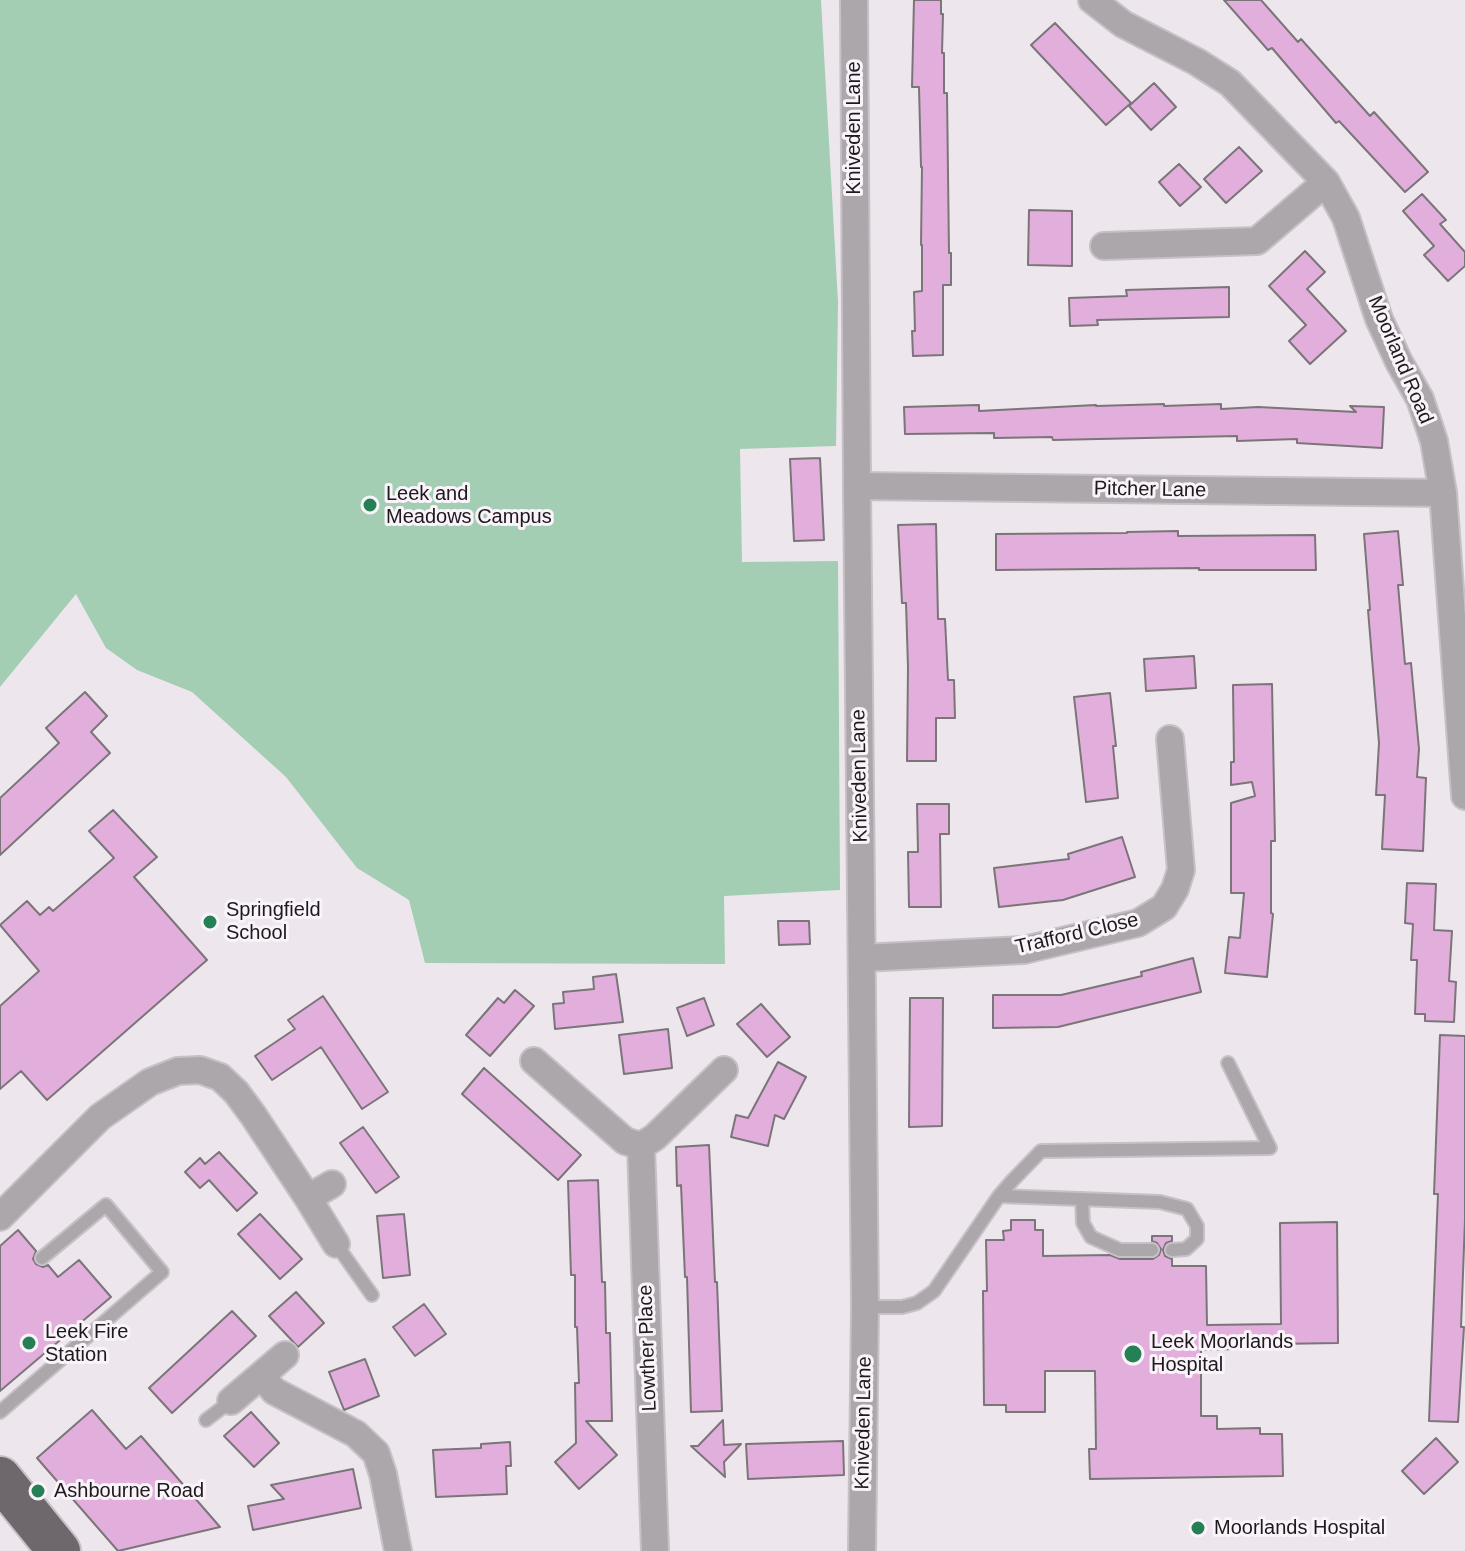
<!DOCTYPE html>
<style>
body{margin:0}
canvas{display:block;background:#ede6ec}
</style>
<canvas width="1465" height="1551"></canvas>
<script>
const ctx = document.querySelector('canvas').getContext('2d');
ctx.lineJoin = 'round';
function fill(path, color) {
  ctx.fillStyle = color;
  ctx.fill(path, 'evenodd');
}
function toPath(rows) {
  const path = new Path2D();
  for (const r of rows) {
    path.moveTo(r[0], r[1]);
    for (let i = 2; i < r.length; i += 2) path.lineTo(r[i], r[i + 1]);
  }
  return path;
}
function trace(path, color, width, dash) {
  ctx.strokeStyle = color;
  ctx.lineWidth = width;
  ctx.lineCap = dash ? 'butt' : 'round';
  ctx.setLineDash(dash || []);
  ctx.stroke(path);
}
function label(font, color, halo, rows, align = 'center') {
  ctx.font = font + ' Arial,sans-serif';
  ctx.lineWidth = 6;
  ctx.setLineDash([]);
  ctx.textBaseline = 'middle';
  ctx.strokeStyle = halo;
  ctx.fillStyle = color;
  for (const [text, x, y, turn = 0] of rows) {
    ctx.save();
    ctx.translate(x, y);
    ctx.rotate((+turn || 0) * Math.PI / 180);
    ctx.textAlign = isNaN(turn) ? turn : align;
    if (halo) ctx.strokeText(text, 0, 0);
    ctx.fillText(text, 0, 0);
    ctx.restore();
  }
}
fill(toPath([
 [0,0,821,0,838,302,836,446,740,449,742,562,838,561,840,890,724,896,725,964,425,963,409,900,357,868,286,777,192,692,137,670,106,648,76,594,0,687]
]), '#a3ceb4');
const building = toPath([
 [914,0,941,0,941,14,943,14,942,53,944,53,944,93,947,93,949,253,951,253,951,285,943,285,943,355,913,356,912,331,915,331,914,292,922,291,922,245,921,245,922,167,921,167,919,87,912,87,914,0],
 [1224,0,1261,0,1298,42,1301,39,1370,116,1374,112,1428,172,1405,192,1339,121,1336,123,1272,48,1268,50,1224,0],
 [1055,23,1131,103,1106,125,1031,45,1055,23],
 [1154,83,1176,107,1151,130,1129,106,1154,83],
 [1239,147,1262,171,1226,203,1204,179,1239,147],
 [1179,164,1201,187,1180,206,1159,182,1179,164],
 [1422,194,1446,220,1440,224,1465,252,1465,266,1448,281,1424,255,1434,246,1403,211,1422,194],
 [1029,210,1072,211,1072,266,1028,265,1029,210],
 [1305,251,1325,272,1307,289,1346,331,1310,364,1289,341,1306,325,1269,286,1305,251],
 [1229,287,1229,317,1097,320,1098,325,1070,326,1069,298,1127,296,1126,290,1229,287],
 [1164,404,1164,406,1221,404,1221,409,1258,407,1356,412,1350,406,1384,407,1382,448,1297,443,1297,439,1237,441,1237,436,1053,440,1052,437,994,438,994,433,905,434,904,407,979,405,979,411,1096,405,1096,406,1164,404],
 [820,458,824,540,794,541,790,459,820,458],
 [936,524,938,619,945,619,948,680,954,680,955,718,936,718,936,761,907,761,908,667,906,603,902,603,898,525,936,524],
 [1178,531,1178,536,1315,535,1316,570,1199,570,1199,568,996,570,996,534,1127,533,1127,532,1178,531],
 [1398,531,1403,585,1398,585,1405,664,1411,663,1419,749,1417,777,1426,778,1423,851,1382,849,1385,795,1376,795,1379,743,1368,610,1370,610,1364,534,1398,531],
 [1194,656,1196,688,1146,691,1144,659,1194,656],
 [1272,684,1275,841,1271,841,1271,913,1273,914,1267,977,1225,973,1229,937,1240,938,1244,893,1231,893,1231,803,1255,796,1252,782,1231,785,1231,762,1234,762,1233,685,1272,684],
 [85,692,107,716,91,732,110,753,0,855,0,798,59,743,46,728,85,692],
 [1110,693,1116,746,1113,746,1118,798,1086,802,1074,697,1110,693],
 [917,804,949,804,949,834,940,834,941,907,909,907,908,852,918,852,917,804],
 [113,810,157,857,134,877,207,960,47,1100,21,1071,0,1089,0,1006,39,971,0,925,27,901,40,915,49,907,53,911,114,858,89,831,113,810],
 [1122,837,1135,877,1063,900,999,907,994,868,1069,859,1068,854,1122,837],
 [1407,883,1436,884,1434,930,1452,931,1449,981,1456,982,1454,1022,1425,1021,1425,1014,1415,1014,1417,960,1411,960,1413,924,1405,923,1407,883],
 [778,921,809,921,810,944,779,945,778,921],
 [1193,958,1201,992,1058,1027,993,1028,993,995,1061,995,1142,976,1141,972,1193,958],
 [616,974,623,1022,555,1029,553,1004,564,1003,563,992,594,989,593,977,616,974],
 [515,990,534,1006,490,1056,466,1035,498,998,504,1003,515,990],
 [323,996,388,1092,362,1109,321,1047,272,1080,255,1056,295,1029,288,1020,323,996],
 [704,998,714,1025,687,1036,677,1008,704,998],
 [910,998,943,998,942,1126,909,1127,910,998],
 [761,1004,790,1037,767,1057,737,1024,761,1004],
 [668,1029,672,1068,624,1074,619,1035,668,1029],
 [1440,1035,1465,1036,1465,1220,1461,1327,1464,1327,1458,1422,1429,1421,1438,1194,1434,1194,1440,1035],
 [778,1062,806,1077,784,1119,775,1115,768,1146,731,1137,736,1115,748,1118,778,1062],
 [484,1068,581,1155,558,1180,462,1094,484,1068],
 [363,1127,399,1177,376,1193,340,1143,363,1127],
 [709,1145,715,1282,717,1282,722,1411,691,1412,687,1277,685,1277,681,1185,677,1186,676,1147,709,1145],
 [219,1152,257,1193,237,1211,209,1180,200,1188,185,1172,200,1158,205,1164,219,1152],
 [598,1180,602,1282,605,1282,606,1333,610,1333,612,1421,586,1421,617,1455,579,1489,555,1462,576,1443,575,1383,579,1383,577,1327,575,1327,575,1275,571,1275,568,1181,598,1180],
 [260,1214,302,1259,280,1279,238,1234,260,1214],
 [404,1214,410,1275,383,1278,377,1216,404,1214],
 [1011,1220,1035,1220,1035,1230,1043,1230,1043,1256,1110,1255,1120,1259,1153,1259,1159,1255,1161,1249,1157,1243,1152,1241,1152,1236,1172,1236,1172,1241,1166,1243,1163,1250,1165,1256,1172,1259,1172,1266,1206,1266,1207,1325,1281,1324,1280,1223,1337,1222,1338,1343,1275,1344,1275,1348,1201,1350,1201,1416,1217,1416,1217,1429,1260,1428,1260,1434,1282,1434,1283,1476,1090,1479,1089,1449,1096,1449,1095,1371,1045,1371,1045,1412,1006,1412,1006,1405,984,1405,983,1291,987,1291,986,1240,1004,1240,1003,1231,1011,1230,1011,1220],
 [18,1230,36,1251,33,1259,36,1264,43,1267,48,1265,58,1277,79,1260,111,1297,0,1391,0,1246,18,1230],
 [296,1292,324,1323,298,1347,269,1316,296,1292],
 [424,1304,446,1334,415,1356,393,1327,424,1304],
 [232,1311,256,1336,172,1413,149,1388,232,1311],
 [365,1359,379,1396,344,1410,329,1372,365,1359],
 [92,1410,126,1449,141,1436,220,1527,118,1551,37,1458,92,1410],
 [251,1412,279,1443,254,1467,224,1436,251,1412],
 [723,1420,724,1445,741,1444,724,1462,725,1477,691,1446,698,1446,723,1420],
 [1436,1438,1458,1462,1424,1494,1402,1471,1436,1438],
 [843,1441,844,1475,748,1479,746,1444,843,1441],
 [510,1442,511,1466,506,1466,507,1494,436,1497,433,1450,481,1448,481,1444,510,1442],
 [353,1469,361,1508,253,1530,248,1506,284,1499,271,1485,353,1469]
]);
fill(building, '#e2afdc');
trace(building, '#7b757a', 2);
const service = toPath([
 [999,1196,1160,1202,1187,1209,1197,1226,1197,1239,1186,1249,1172,1250],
 [1082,1199,1083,1223,1091,1237,1120,1250,1152,1250],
 [336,1244,372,1295],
 [865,1307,902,1307,917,1303,934,1291,999,1196,1012,1181,1041,1151,1270,1148,1228,1063],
 [0,1412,162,1272,106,1205,42,1258],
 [206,1420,231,1401]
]);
const minor = toPath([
 [854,0,857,486,865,1307,862,1551],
 [1092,0,1123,24,1197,62,1230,83,1326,182,1346,218,1379,319,1399,362,1420,399,1434,441,1443,493,1465,796],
 [1104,246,1257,241,1326,182],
 [857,486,1443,493],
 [862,958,1024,950,1138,923,1164,907,1175,889,1181,870,1170,739],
 [534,1061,625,1141,641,1146,655,1137,724,1070],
 [641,1146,655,1551],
 [308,1198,332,1184],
 [0,1217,100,1117,150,1082,178,1071,200,1070,220,1077,236,1092,253,1115,308,1198,336,1244],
 [262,1376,274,1391,356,1434,376,1453,383,1474,398,1551],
 [231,1401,285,1355]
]);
const trunk = toPath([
 [0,1478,59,1551]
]);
trace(service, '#c7c1c7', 16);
trace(minor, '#c7c1c7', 30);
trace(trunk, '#c7c1c7', 46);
trace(service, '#aba7aa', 12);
trace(minor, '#aba7aa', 26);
trace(trunk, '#6e686c', 42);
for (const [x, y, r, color] of [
 [370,505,8,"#268055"],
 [210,922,8,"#268055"],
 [29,1343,8,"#268055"],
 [1133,1354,10,"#268055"],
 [38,1491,8,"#268055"],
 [1198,1528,8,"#268055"]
]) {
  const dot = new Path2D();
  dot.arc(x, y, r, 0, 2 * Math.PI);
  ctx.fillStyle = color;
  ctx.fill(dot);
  trace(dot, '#fbf3fa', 3);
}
label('20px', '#1c1a1c', '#fbf3fa', [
 ["Kniveden Lane",854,128,-90],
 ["Moorland Road",1400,360,67],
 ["Pitcher Lane",1150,490,1],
 ["Kniveden Lane",860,776,-91],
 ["Trafford Close",1077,934,-13],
 ["Lowther Place",648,1348,-92],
 ["Kniveden Lane",864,1423,-89]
]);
label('20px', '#1c1a1c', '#fbf3fa', [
 ["Leek and",386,494],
 ["Meadows Campus",386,517],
 ["Springfield",226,910],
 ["School",226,933],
 ["Leek Fire",45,1332],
 ["Station",45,1355],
 ["Leek Moorlands",1151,1342],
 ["Hospital",1151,1365],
 ["Ashbourne Road",54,1491],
 ["Moorlands Hospital",1214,1528]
], 'left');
</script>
